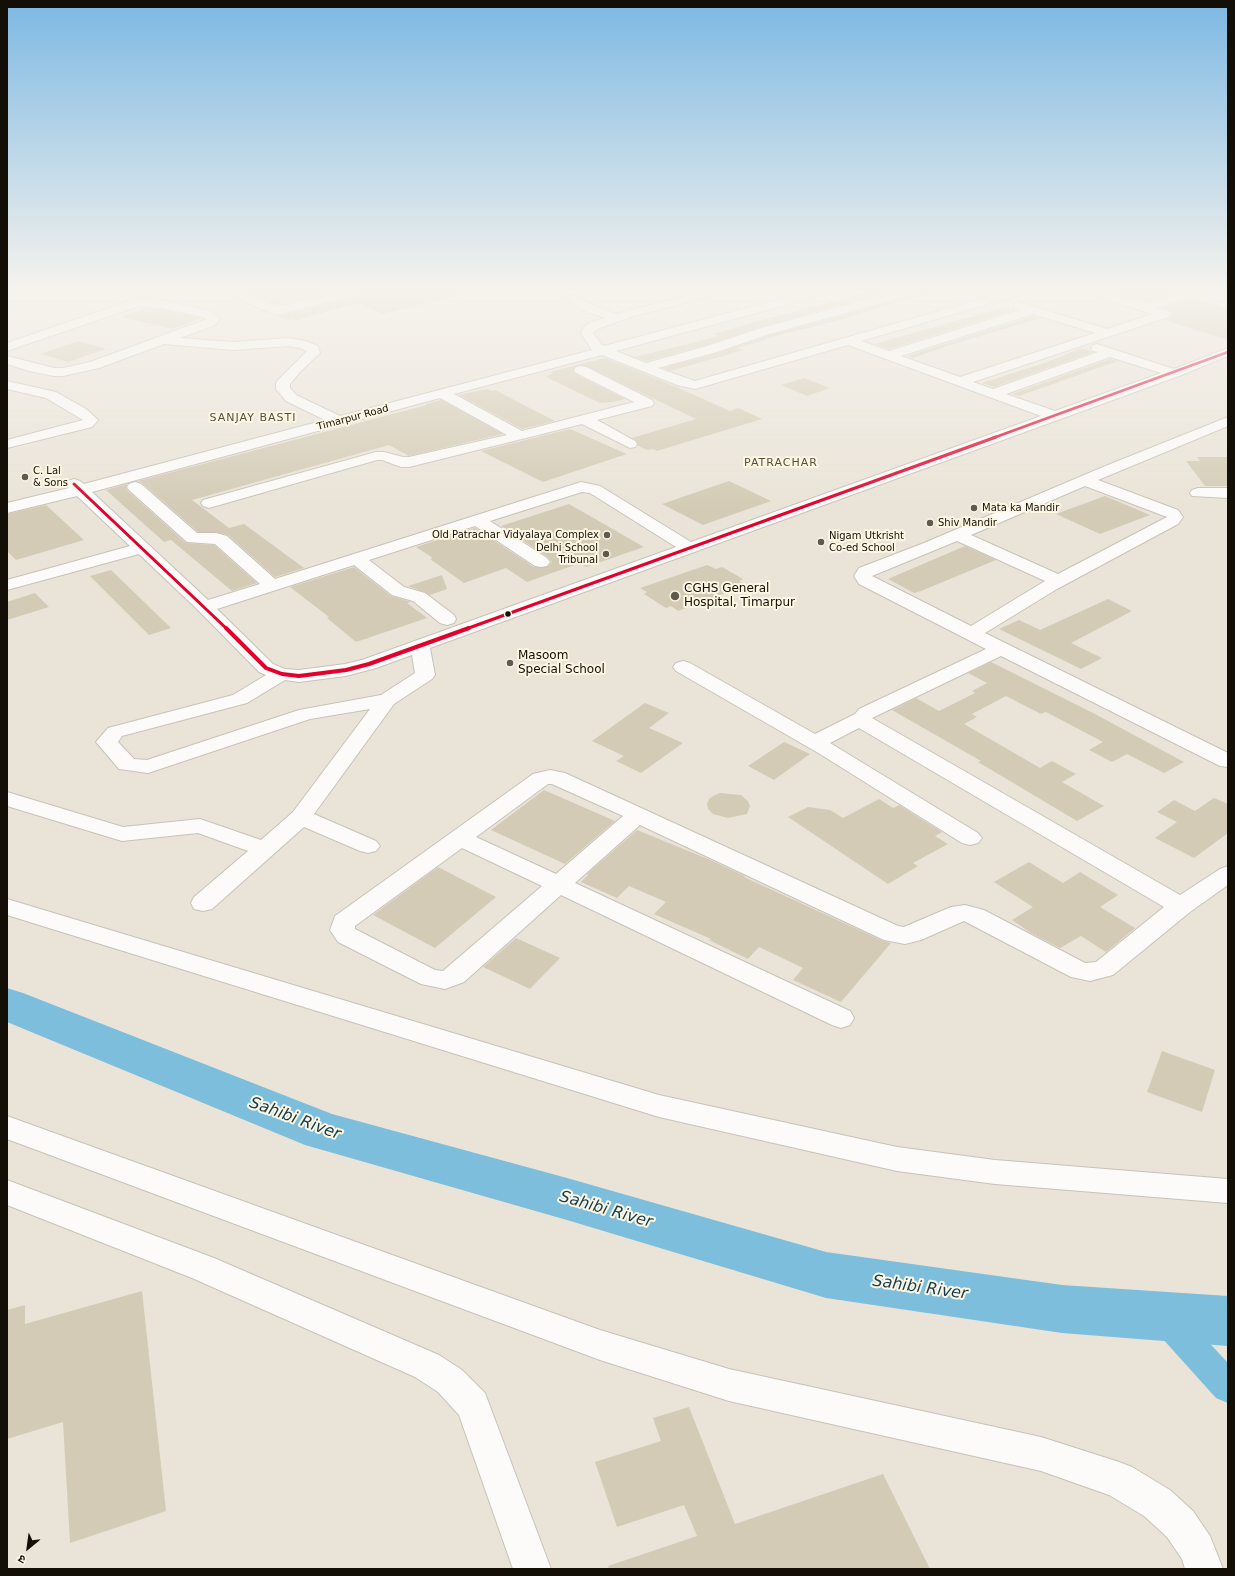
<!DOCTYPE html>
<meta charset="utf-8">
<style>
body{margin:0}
#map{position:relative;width:1235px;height:1576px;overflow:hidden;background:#eae4d8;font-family:"DejaVu Sans","Noto Sans Devanagari",sans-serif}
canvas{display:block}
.frame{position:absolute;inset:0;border:8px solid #130f07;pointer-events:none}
.north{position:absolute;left:8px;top:1528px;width:40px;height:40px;-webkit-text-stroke:3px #fdf6e3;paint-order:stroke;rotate:209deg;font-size:11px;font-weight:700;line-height:16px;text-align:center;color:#130f07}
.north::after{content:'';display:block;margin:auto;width:14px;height:18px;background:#130f07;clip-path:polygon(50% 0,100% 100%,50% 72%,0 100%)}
</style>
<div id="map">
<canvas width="1235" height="1576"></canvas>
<div class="frame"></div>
<div class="north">उ</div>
</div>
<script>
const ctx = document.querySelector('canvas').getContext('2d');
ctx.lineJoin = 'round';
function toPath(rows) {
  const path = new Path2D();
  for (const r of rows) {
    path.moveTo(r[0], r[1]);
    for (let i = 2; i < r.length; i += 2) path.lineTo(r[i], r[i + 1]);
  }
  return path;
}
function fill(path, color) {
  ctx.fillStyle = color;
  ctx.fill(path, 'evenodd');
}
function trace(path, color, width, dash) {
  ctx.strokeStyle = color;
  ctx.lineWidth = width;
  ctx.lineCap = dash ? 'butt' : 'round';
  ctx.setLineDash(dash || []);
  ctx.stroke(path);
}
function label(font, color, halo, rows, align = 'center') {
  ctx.font = font + ' "DejaVu Sans",sans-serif';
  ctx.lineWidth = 4;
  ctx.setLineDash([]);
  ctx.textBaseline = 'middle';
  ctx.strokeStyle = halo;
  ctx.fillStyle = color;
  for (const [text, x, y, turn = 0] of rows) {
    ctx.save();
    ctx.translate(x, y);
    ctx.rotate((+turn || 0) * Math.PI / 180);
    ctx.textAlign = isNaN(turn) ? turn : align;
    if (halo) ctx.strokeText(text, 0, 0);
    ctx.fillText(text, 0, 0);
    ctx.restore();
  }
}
fill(toPath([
 [1164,1302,1176,1307,1228,1363,1228,1403,1216,1398,1152,1327,1147,1317,1152,1307,1164,1302]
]), '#7cbedb');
fill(toPath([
 [7,988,23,993,332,1114,567,1178,826,1252,1062,1285,1228,1296,1228,1346,1062,1333,826,1298,567,1220,305,1145,7,1022,7,988]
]), '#7cbedb');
fill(toPath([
 [237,288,348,288,277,305],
 [378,288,462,288,463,295,382,314,359,303,297,320,293,318,286,320,278,316,376,291],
 [883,288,902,288,758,328,707,345,646,361,635,357,719,336,714,334,747,324],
 [1118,288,1158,288,1173,293,1146,302,1117,293],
 [929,291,929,294,870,310,871,310,844,319,764,339,766,340,738,348,744,350,670,371,663,368,717,353,766,336],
 [1190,298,1228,308,1228,340,1164,320,1169,318,1172,314,1168,310,1161,308],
 [1005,307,1014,310,889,349,875,344],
 [145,308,161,309,202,318,173,329,121,317],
 [1033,316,1041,318,953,344,913,358,907,356],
 [78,341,106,349,68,362,40,354],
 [1081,348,1093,352,994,387,982,383,1047,362],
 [605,358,672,385,730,411,738,408,762,419,657,451,653,449,647,450,638,446,636,440,632,438,696,419,586,366,576,366,573,371,575,374,625,399,613,402,600,403,546,377,553,373,550,372,600,359],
 [1110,359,1118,361,1019,396,1012,394],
 [804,378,830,388,807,396,781,385],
 [487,389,492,391,495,390,555,421,522,429,459,395],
 [441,400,503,434,409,456,389,445,192,500,229,528,244,524,304,568,275,577,228,535,216,532,198,532,142,483,138,481,427,405,425,404],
 [570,429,627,454,543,482,481,451],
 [1197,457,1228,457,1228,486,1205,486,1186,461,1200,461],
 [729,481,771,501,703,525,662,504],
 [127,484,126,488,128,491,186,543,214,545,257,583,232,591,171,540,164,542,106,490],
 [1105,496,1150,515,1100,534,1056,514],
 [569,504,644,547,586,567,580,563,527,582,506,568,464,583,430,559,433,558,416,547,475,528,534,567,547,567,552,562,548,557,501,526],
 [46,505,84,540,16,560,7,551,7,514],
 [965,546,996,560,921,591,914,593,888,579],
 [707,565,716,569,722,567,743,579,739,581,746,585,678,611,671,606,666,608,644,594,647,592,640,588],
 [354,567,391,596,411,602,407,603,427,618,356,642,327,618,329,617,290,587],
 [111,570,171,628,149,635,90,576],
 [442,575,447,589,430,595,425,592,408,586],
 [35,593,49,607,7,620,7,602],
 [1108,599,1132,611,1071,643,1102,658,1081,669,999,629,1019,620,1040,630],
 [991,662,1095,714,1184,762,1164,773,1127,754,1112,762,1089,750,1103,742,1046,712,1041,714,1006,696,972,714,977,717,964,724,990,739,1040,768,1052,761,1076,774,1062,782,1104,806,1077,821,978,762,981,761,892,710,916,698,939,711,975,693,972,691,987,683,968,673],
 [645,703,669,713,649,728,683,743,641,773,616,761,624,756,592,741],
 [784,742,810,754,774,780,748,766],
 [544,790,615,821,565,864,491,830],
 [720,793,741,795,748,801,750,806,747,814,728,818,713,814,708,809,707,804,709,799,713,796],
 [1214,798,1228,804,1228,833,1194,858,1155,838,1177,822,1157,812,1174,800,1195,811],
 [879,799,893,808,899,805,942,832,935,836,948,844,913,863,918,866,888,884,788,817,808,807,830,810,843,818],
 [637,830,708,859,745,876,744,877,883,941,891,943,841,1002,793,980,803,968,759,947,748,959,709,940,711,939,654,914,666,902,629,886,617,898,581,882,588,875,587,874],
 [1029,862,1063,883,1080,872,1118,895,1100,907,1135,928,1106,952,1081,936,1060,948,1031,933,1012,920,1033,907,994,882],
 [438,867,496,897,435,948,373,915],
 [516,938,560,958,530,989,483,967],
 [1162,1051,1215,1070,1202,1112,1147,1092],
 [142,1291,166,1511,70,1543,63,1422,7,1439,7,1310,25,1305,25,1324],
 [689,1407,735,1524,883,1474,930,1569,609,1569,608,1566,697,1536,684,1505,617,1527,595,1462,661,1441,653,1418]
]), '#d3cbb5');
const minor = toPath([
 [216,288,232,288,277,307,356,288,377,288,376,290,276,315,217,290,216,288],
 [715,288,735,288,734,290,631,317,597,329,593,333,602,345,604,346,822,288,842,288,841,290,616,351,646,363,707,346,758,329,909,288,929,288,928,290,766,335,717,352,658,368,695,381,1019,288,1038,288,1037,290,861,341,889,351,1020,310,1015,309,1013,306,1015,303,1019,302,1107,329,1152,314,1077,290,1076,288,1094,288,1144,304,1191,288,1209,288,1208,290,1156,308,1168,311,1170,314,1168,317,973,382,993,389,1098,352,1093,351,1091,348,1093,345,1097,344,1174,369,1228,348,1228,356,1179,376,430,648,435,675,432,679,394,704,314,814,376,841,380,846,376,851,368,853,360,851,304,827,212,909,203,911,194,909,191,903,194,897,248,851,198,833,122,841,7,806,7,792,123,827,200,819,261,840,293,812,370,709,310,719,148,773,119,769,96,742,108,728,233,695,266,675,259,672,199,611,139,554,7,590,7,580,130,546,77,496,7,513,7,503,69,488,66,484,68,481,74,479,80,481,84,484,325,420,286,401,276,389,276,383,278,380,307,351,300,348,288,346,233,350,164,344,99,368,63,376,54,376,29,371,7,364,7,356,54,368,63,368,90,362,207,319,203,317,161,308,139,306,7,351,7,343,138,298,161,300,207,310,211,311,220,319,215,325,180,338,233,342,288,338,305,341,318,346,320,353,300,372,290,384,290,388,296,395,340,416,592,350,581,333,585,326,589,323,605,318,587,312,565,299,563,297,565,295,573,295,595,306,616,314,715,288],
 [1033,314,1095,333,960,377,901,356,1033,314],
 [848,345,1041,416,691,542,600,486,581,482,275,579,227,536,216,533,197,533,141,484,135,482,129,484,127,487,129,490,187,542,215,544,260,584,208,600,92,492,440,398,507,435,409,457,403,457,384,452,376,452,203,500,201,503,203,506,209,508,377,460,382,460,401,467,409,467,582,424,630,448,635,447,637,444,635,441,597,420,652,406,654,403,652,400,586,367,581,366,576,367,574,370,576,373,634,402,522,431,454,394,602,355,677,385,695,389,848,345],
 [1110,357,1161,373,1055,411,1006,394,1110,357],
 [582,492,590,493,676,547,362,660,345,664,299,670,285,669,273,664,217,609,354,565,392,595,413,601,440,623,447,625,454,623,456,619,454,615,425,593,404,587,369,560,475,526,535,566,541,567,547,566,550,562,547,558,490,521,582,492],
 [412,655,415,673,381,695,299,710,147,760,134,759,118,742,122,736,247,703,285,680,299,682,346,676,376,668,412,655],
 [7,381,56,392,86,409,98,420,92,427,7,448,7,440,83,420,46,398,7,389,7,381],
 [1228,417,1228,426,1098,480,1178,510,1183,517,1178,524,1057,589,985,633,1228,753,1228,767,1220,766,1001,656,872,718,1180,895,1220,869,1228,866,1228,885,1190,912,1113,975,1090,981,1071,977,964,921,921,940,905,944,884,940,640,825,575,883,850,1011,854,1018,850,1025,841,1028,832,1025,561,895,464,982,445,989,421,984,338,942,330,930,335,916,533,774,550,770,565,773,898,926,904,927,951,907,965,905,984,910,1085,963,1096,962,1164,907,859,728,830,743,978,833,982,838,978,843,970,845,962,843,820,754,676,671,673,667,676,663,683,661,690,663,815,734,855,714,859,709,986,649,859,584,854,576,859,568,924,543,1103,467,1228,417],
 [1085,486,1167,517,1058,574,971,535,1085,486],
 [957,541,1045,581,971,626,872,576,957,541],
 [548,784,552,784,623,816,556,874,476,837,548,784],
 [462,848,542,886,443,971,435,970,355,929,355,926,462,848],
 [1198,488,1228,488,1228,498,1192,496,1190,493,1192,490,1198,488],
 [7,899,659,1095,897,1147,995,1160,1228,1179,1228,1203,995,1184,897,1171,659,1117,7,915,7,899],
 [7,1116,600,1330,729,1369,1041,1437,1119,1462,1132,1467,1170,1490,1193,1511,1210,1536,1223,1569,1185,1569,1182,1559,1167,1537,1144,1516,1109,1495,1041,1471,729,1401,600,1360,7,1139,7,1116],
 [7,1180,214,1258,439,1355,462,1370,485,1393,551,1569,513,1569,459,1415,438,1392,415,1377,192,1278,7,1205,7,1180]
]);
trace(minor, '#c7c2b9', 2);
fill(minor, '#fcfbf9');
trace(toPath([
 [993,438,1228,352]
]), '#e4002b', 2.5);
trace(toPath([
 [74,484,227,629],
 [466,629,996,437]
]), '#e4002b', 3);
trace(toPath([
 [226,628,266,668,282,674,299,676,346,670,369,664,469,628]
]), '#e4002b', 4);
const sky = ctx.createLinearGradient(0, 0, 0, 509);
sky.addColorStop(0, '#7db8e3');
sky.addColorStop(0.57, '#f6f3ed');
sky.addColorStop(1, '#f6f3ed00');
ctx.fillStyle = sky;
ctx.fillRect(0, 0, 1235, 509);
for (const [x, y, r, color] of [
 [25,477,4,"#5e5a50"],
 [974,508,4,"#5e5a50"],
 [930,523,4,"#5e5a50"],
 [607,535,4,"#5e5a50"],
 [821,542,4,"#5e5a50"],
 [606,554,4,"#5e5a50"],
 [675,596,5,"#5e5a50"],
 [508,614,3.5,"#130f07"],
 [510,663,4,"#5e5a50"]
]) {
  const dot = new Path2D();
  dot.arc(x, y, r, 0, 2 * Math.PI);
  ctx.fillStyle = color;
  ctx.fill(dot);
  trace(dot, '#fdf6e3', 1.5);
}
label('10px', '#130f07', '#fdf6e3', [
 ["Timarpur Road",353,418,-15]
]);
label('10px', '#130f07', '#fdf6e3', [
 ["C. Lal",33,471],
 ["& Sons",33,483],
 ["Mata ka Mandir",982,508],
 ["Shiv Mandir",938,523],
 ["Old Patrachar Vidyalaya Complex",599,535,"right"],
 ["Nigam Utkrisht",829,536],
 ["Co-ed School",829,548],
 ["Delhi School",598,548,"right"],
 ["Tribunal",598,560,"right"]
], 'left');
ctx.letterSpacing = '1px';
label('11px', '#58503b', '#fdf6e3', [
 ["SANJAY BASTI",253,418],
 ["PATRACHAR",781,463]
]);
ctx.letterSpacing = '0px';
label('12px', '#130f07', '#fdf6e3', [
 ["CGHS General",684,589],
 ["Hospital, Timarpur",684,603],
 ["Masoom",518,656],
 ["Special School",518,670]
], 'left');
label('italic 16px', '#113c4f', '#fdf6e3', [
 ["Sahibi River",295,1119,20],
 ["Sahibi River",606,1210,16],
 ["Sahibi River",920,1288,8]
]);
</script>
